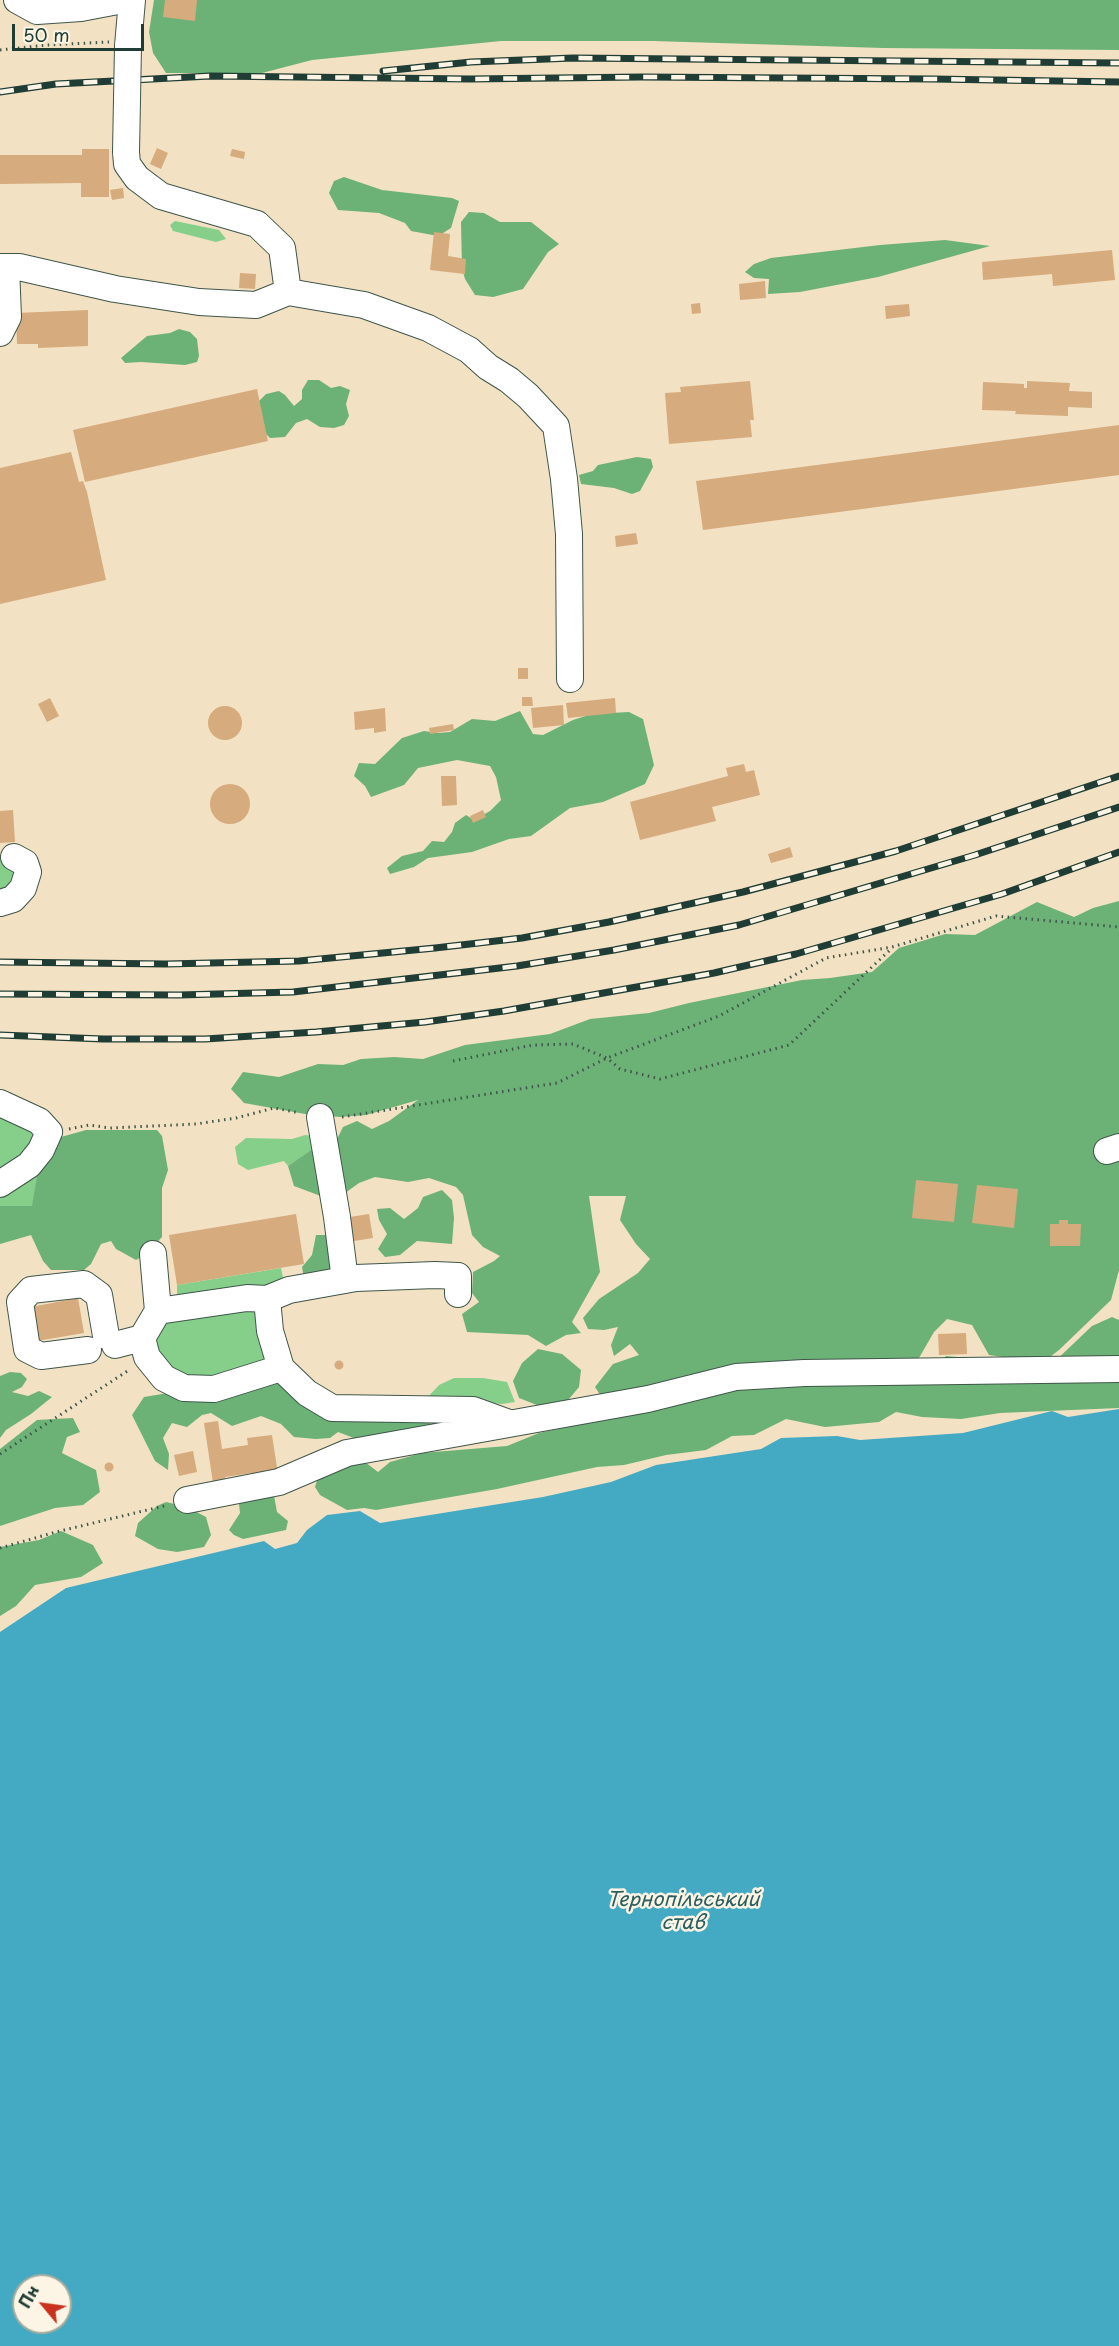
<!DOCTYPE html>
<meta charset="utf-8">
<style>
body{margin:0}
#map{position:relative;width:1119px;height:2346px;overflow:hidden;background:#f2e1c3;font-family:"Playpen Sans",sans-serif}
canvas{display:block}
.north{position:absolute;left:12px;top:2274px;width:60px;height:60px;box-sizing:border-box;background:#fcf5e5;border:2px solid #a4ab9e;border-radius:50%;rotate:299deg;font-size:16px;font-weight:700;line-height:24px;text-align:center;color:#1f3d34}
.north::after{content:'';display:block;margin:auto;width:21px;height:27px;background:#c8321e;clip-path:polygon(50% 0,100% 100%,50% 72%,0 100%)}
.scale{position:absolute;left:12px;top:24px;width:132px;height:27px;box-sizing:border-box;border:3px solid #1f3d34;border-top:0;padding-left:8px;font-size:18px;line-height:21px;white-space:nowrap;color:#1f3d34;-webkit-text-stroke:4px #fcf5e5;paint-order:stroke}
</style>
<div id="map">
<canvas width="1119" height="2346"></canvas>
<div class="north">Пн</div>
<div class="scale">50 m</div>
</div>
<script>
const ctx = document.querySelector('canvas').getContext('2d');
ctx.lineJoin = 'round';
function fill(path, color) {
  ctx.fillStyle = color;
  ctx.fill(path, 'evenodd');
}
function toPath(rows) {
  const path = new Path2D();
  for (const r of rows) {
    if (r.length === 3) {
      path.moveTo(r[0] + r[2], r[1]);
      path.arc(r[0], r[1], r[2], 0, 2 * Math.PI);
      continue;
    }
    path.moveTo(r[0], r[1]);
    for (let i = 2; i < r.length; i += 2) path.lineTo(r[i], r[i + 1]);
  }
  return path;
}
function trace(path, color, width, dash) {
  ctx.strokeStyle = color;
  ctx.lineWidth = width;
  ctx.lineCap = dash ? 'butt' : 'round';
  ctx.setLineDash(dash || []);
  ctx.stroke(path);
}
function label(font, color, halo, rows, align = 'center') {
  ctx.font = font + ' "Playpen Sans",sans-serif';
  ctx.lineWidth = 5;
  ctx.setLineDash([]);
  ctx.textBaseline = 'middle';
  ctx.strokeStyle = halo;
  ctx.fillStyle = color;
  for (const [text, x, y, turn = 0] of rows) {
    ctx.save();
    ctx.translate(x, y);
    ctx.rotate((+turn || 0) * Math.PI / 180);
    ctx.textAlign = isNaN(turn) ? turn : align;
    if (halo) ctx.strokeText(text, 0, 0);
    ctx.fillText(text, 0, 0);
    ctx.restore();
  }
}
fill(toPath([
 [175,221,219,230,226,239,216,242,173,231,170,225],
 [0,859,13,864,21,877,0,893],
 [0,1109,27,1125,32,1134,33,1144,0,1178],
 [305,1135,315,1136,315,1149,288,1166,284,1161,248,1170,238,1164,235,1147,246,1138,292,1139],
 [40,1159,33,1206,0,1206,0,1189],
 [281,1268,285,1287,177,1298,177,1285],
 [259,1308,272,1358,199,1385,157,1367,155,1330,162,1320],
 [454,1378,483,1378,507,1382,515,1402,502,1404,428,1397,439,1385]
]), '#85cf8b');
fill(toPath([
 [154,0,1119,0,1119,50,883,48,653,41,501,41,312,60,262,73,166,73,153,53,149,32],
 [344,177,382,190,452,198,459,201,451,228,438,236,411,231,405,223,379,213,338,210,329,193,334,181],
 [469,212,484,213,500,222,531,222,559,244,548,252,523,289,493,297,475,295,465,279,462,268,461,222],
 [945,240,990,246,878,277,800,292,768,294,769,279,754,278,745,272,754,264,771,258,880,245],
 [179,329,190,332,197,339,199,356,197,362,185,365,141,362,125,363,121,358,147,336,170,333],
 [308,380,319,380,331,388,340,386,350,390,346,404,349,416,344,425,334,428,320,427,307,419,296,423,285,437,270,438,260,428,257,403,266,394,279,391,285,395,294,406,302,399,302,390],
 [637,457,651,459,653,467,640,491,632,494,614,488,581,484,579,475,593,471,598,465],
 [520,711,533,734,543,735,573,720,592,714,629,712,643,719,654,765,645,784,603,802,570,808,531,836,509,839,472,852,428,858,414,867,390,874,387,868,402,856,423,851,432,841,444,842,452,832,455,823,466,815,474,820,490,811,501,800,496,777,490,766,457,760,418,768,404,785,371,797,365,786,354,776,359,763,375,764,402,738,424,731,439,733,450,732,472,719,495,721],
 [1119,901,1119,1270,1111,1300,1059,1350,1038,1366,1023,1360,989,1355,972,1325,947,1319,934,1332,916,1363,792,1365,774,1361,746,1365,607,1405,595,1387,613,1364,639,1355,630,1344,614,1356,611,1345,618,1327,604,1330,588,1329,583,1318,599,1299,638,1273,650,1259,636,1244,620,1220,626,1196,589,1196,600,1272,572,1322,581,1333,566,1335,546,1346,528,1335,467,1332,462,1314,479,1302,472,1293,473,1272,494,1261,500,1256,483,1247,472,1235,463,1195,456,1187,429,1178,408,1182,375,1177,359,1183,334,1201,294,1186,288,1166,310,1151,335,1143,343,1127,357,1121,372,1129,389,1121,418,1100,366,1115,340,1117,305,1114,244,1103,231,1089,243,1072,279,1077,318,1064,343,1065,361,1059,394,1057,423,1059,465,1045,550,1034,590,1019,649,1013,689,1003,802,980,830,978,872,972,899,948,945,934,975,935,1037,902,1074,917,1093,908],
 [86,1130,157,1130,162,1136,168,1170,162,1188,162,1237,145,1255,136,1260,116,1249,111,1241,101,1244,91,1264,84,1270,51,1270,43,1261,31,1235,0,1244,0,1206,32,1206,40,1159,47,1146,61,1137],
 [442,1190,452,1200,454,1218,452,1244,417,1241,400,1255,385,1257,378,1249,387,1234,379,1220,377,1209,390,1208,404,1219,418,1208,423,1197],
 [316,1235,331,1235,341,1287,339,1294,324,1298,315,1293,305,1284,302,1267,312,1255],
 [1112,1317,1119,1320,1119,1408,1000,1413,961,1419,922,1417,896,1412,879,1422,825,1427,786,1419,754,1435,732,1436,706,1450,666,1455,624,1465,597,1467,497,1489,376,1510,364,1508,347,1510,320,1495,315,1487,320,1471,361,1459,378,1472,390,1462,422,1453,507,1446,539,1433,608,1418,696,1385,927,1375,946,1356,1051,1365,1092,1326],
 [538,1349,562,1354,581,1370,579,1387,564,1405,542,1407,519,1398,513,1381,522,1363],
 [268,1364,315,1402,429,1409,430,1425,396,1434,359,1440,338,1432,330,1438,316,1439,294,1437,281,1424,261,1416,232,1426,211,1413,202,1415,187,1427,172,1423,163,1438,169,1454,168,1470,155,1461,132,1415,144,1397,168,1393],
 [10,1372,21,1373,27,1379,22,1387,12,1392,28,1396,39,1391,52,1397,31,1414,6,1430,0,1438,0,1376],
 [73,1418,80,1432,67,1437,62,1453,96,1470,100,1492,83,1505,55,1508,0,1526,0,1449,37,1420],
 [273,1490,277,1512,288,1521,286,1530,243,1539,234,1535,229,1530,240,1513,238,1495],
 [166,1502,187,1507,206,1517,211,1535,204,1547,177,1552,158,1549,135,1536,138,1523,157,1506],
 [61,1531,93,1545,103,1563,81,1577,35,1585,16,1606,0,1616,0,1547,39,1540]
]), '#6cb277');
fill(toPath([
 [1119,1409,1119,2346,0,2346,0,1632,66,1588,264,1541,275,1549,297,1543,307,1530,327,1515,360,1511,380,1523,543,1497,611,1482,656,1465,761,1449,781,1438,837,1436,860,1440,963,1433,1052,1411,1068,1417],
 [24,2286,60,2286,60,2322,24,2322]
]), '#44aac4');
fill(toPath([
 [165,0,197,0,195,21,163,17],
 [157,148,168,153,161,169,150,164],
 [82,149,109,149,109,197,81,197,81,183,0,184,0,155,82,155],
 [232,149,245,152,244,159,230,156],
 [123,188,124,198,112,200,110,190],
 [434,232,450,234,448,256,466,259,465,274,430,270],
 [1112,250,1115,280,1053,286,1052,274,983,280,982,262],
 [240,273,256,274,255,289,239,288],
 [765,281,766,298,740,300,739,284],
 [700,303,701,313,692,314,691,304],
 [909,304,910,316,886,319,885,306],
 [88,310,88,346,38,348,38,344,17,344,16,313],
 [750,381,754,420,750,420,752,437,669,444,665,393,681,392,680,387],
 [1027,381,1070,383,1069,391,1092,392,1092,408,1068,407,1068,416,1015,414,1016,411,982,410,983,382,1024,384,1024,388,1027,388],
 [257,389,268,441,85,482,73,430],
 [1119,425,1119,475,703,530,696,481],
 [71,452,79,482,83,481,87,492,106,580,0,604,0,468],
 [636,533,638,544,616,547,615,536],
 [518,668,528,668,528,679,518,679],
 [522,697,532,697,533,706,522,706],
 [50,698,59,716,47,722,38,704],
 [615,698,616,713,568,718,566,703],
 [563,705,564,725,533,728,531,708],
 [225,723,17],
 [385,708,386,731,374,733,374,728,355,730,354,712],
 [453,724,454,730,430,734,429,728],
 [744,764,746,772,754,770,760,795,712,807,716,821,640,840,630,802,728,776,726,768],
 [441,776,456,776,457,805,442,806],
 [230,804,20],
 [13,810,15,842,0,843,0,811],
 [483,810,486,817,473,823,470,816],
 [790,847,793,857,771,863,768,854],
 [916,1180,958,1184,954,1222,912,1218],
 [977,1185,1018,1189,1014,1228,972,1223],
 [296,1214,304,1264,177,1285,169,1235],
 [369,1214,373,1238,354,1241,350,1217],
 [1059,1220,1068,1220,1068,1224,1081,1224,1080,1246,1050,1246,1050,1224,1059,1224],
 [78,1298,84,1333,37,1341,31,1307],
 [966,1333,967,1354,939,1355,938,1334],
 [339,1365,4.5],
 [218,1421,222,1449,248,1445,247,1438,272,1435,278,1474,253,1478,252,1473,225,1477,226,1481,213,1483,204,1423],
 [193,1451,197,1472,179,1476,174,1455],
 [109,1467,4.5]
]), '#d6ab7d');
const minor = toPath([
 [17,0,37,11,81,8,123,0],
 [128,46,132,0],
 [126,152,127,164,137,178,161,196,257,224,282,248,288,292,364,305,428,328,469,350,488,367,509,380,528,396,556,426,564,479,569,534,570,679],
 [0,267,19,267,115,289,199,302,256,305,288,292],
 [0,333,8,317,6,267],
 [0,903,13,899,23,888,28,872,25,863,14,857],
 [0,1103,39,1121,49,1132,41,1150,29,1165,0,1184],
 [320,1117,337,1217,345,1280],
 [1107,1151,1119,1147],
 [153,1254,158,1311],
 [267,1299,289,1290,356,1278,435,1275,458,1276,458,1294],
 [142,1338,147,1357,164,1378,184,1388,214,1389,281,1368],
 [115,1345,142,1338,158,1311,247,1298,267,1299,270,1331,281,1368,307,1393,332,1408,473,1410,506,1422],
 [88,1350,41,1356,27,1349,20,1302,31,1290,84,1284,99,1295,106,1336],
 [187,1500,279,1482,347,1453,648,1399,736,1377,804,1373,1119,1369]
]);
trace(minor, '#3f5649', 28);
trace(toPath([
 [0,50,47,45,109,42],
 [453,1061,533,1045,573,1044,607,1058,620,1069,660,1079,789,1045,891,949],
 [342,1117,557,1083,607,1058,719,1016,826,958,892,947,996,916,1119,927],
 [69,1129,89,1125,110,1128,196,1124,236,1118,274,1108,300,1113],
 [0,1454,129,1370],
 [0,1548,56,1532,168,1505]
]), '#3f5649', 3, [1.5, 4.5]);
trace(minor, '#fff', 26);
const rail = toPath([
 [383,71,471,62,573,58,1119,63],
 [0,92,56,84,210,76,470,79,641,77,933,79,1119,82],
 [0,962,166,964,299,961,435,948,522,938,609,922,743,892,896,851,1119,776],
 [0,994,179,995,293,992,517,966,614,950,739,925,975,855,1119,807],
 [0,1035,103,1039,205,1039,316,1032,425,1022,504,1011,714,973,796,954,1002,894,1119,852]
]);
trace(rail, '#1f3d34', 7);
trace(rail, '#fcf5e5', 4.5, [14]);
const minorBridge = toPath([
 [126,152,128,46]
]);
trace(minorBridge, '#3f5649', 28, []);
trace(minorBridge, '#fff', 26);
label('italic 20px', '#2a5e5f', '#fcf5e5', [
 ["Тернопільський",683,1900],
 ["став",683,1923]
]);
</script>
